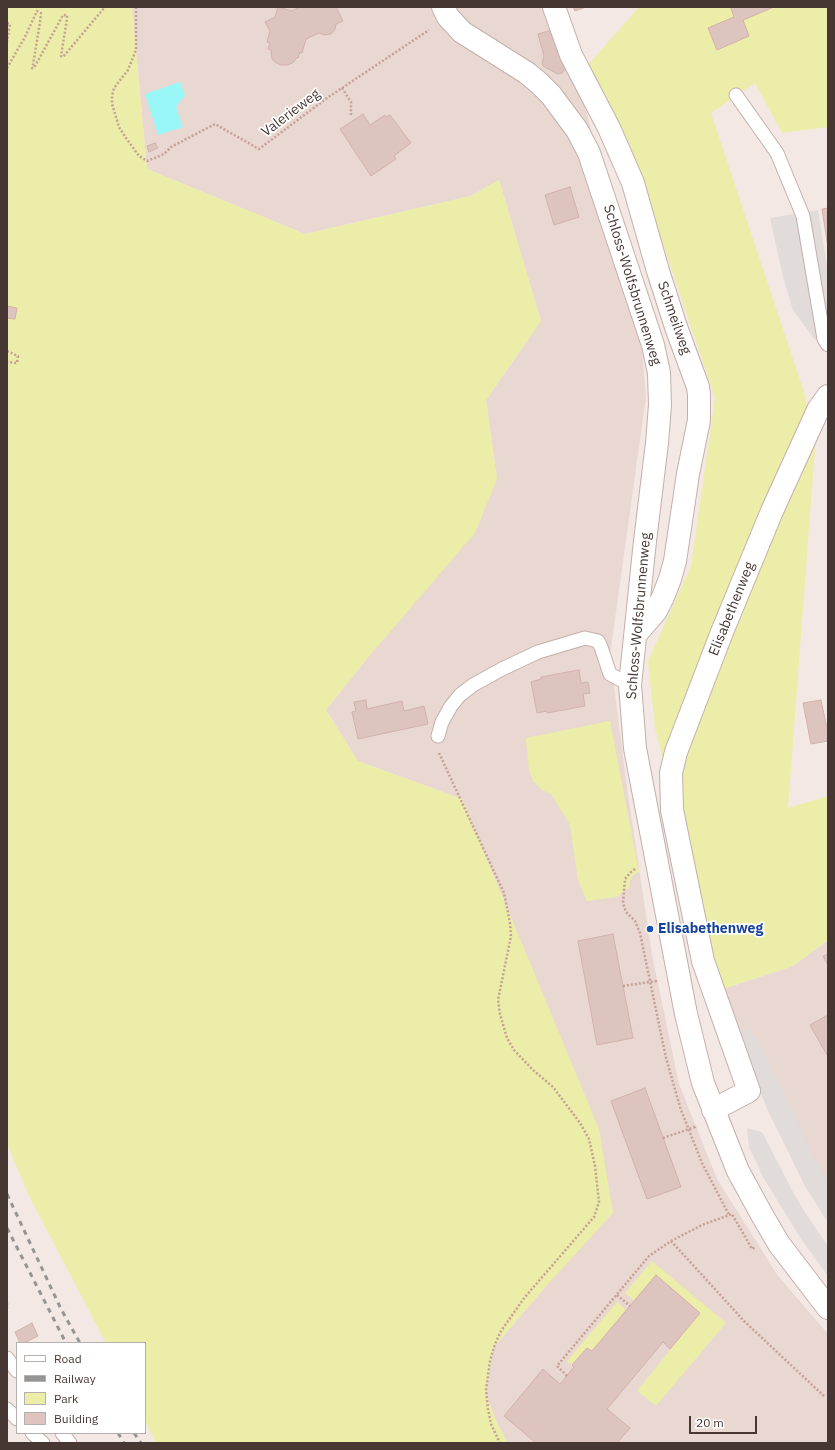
<!DOCTYPE html>
<style>
body{margin:0}
#map{position:relative;width:835px;height:1450px;overflow:hidden;background:#f4e8e4;font-family:"IBM Plex Sans",sans-serif}
canvas{display:block}
.frame{position:absolute;inset:0;border:8px solid #473733;pointer-events:none}
.legend{position:absolute;left:16px;top:1342px;width:130px;height:92px;box-sizing:border-box;background:#fff;border:1px solid #b5afad;margin:0;padding:5px 7px;list-style:none;font-size:12px;color:#473733}
.legend li{display:flex;align-items:center;gap:8px;height:20px}
.legend b{width:20px;border:1px solid #b5afad}
.scale{position:absolute;left:689px;top:1416px;width:68px;height:18px;box-sizing:border-box;border:2px solid #473733;border-top:0;padding-left:5px;font-size:12px;line-height:14px;white-space:nowrap;color:#473733;-webkit-text-stroke:3px #fff;paint-order:stroke}
</style>
<div id="map">
<canvas width="835" height="1450"></canvas>
<div class="frame"></div>
<ul class="legend">
<li><b style="height:5px;background:#fff"></b>Road</li>
<li><b style="height:5px;background:#959595"></b>Railway</li>
<li><b style="height:11px;background:#ebeda8"></b>Park</li>
<li><b style="height:11px;background:#ddc4be"></b>Building</li>
</ul>
<div class="scale">20 m</div>
</div>
<script>
const ctx = document.querySelector('canvas').getContext('2d');
ctx.lineJoin = 'round';
function fill(path, color) {
  ctx.fillStyle = color;
  ctx.fill(path, 'evenodd');
}
function toPath(rows) {
  const path = new Path2D();
  for (const r of rows) {
    path.moveTo(r[0], r[1]);
    for (let i = 2; i < r.length; i += 2) path.lineTo(r[i], r[i + 1]);
  }
  return path;
}
function trace(path, color, width, dash) {
  ctx.strokeStyle = color;
  ctx.lineWidth = width;
  ctx.lineCap = dash ? 'butt' : 'round';
  ctx.setLineDash(dash || []);
  ctx.stroke(path);
}
function label(font, color, halo, rows, align = 'center') {
  ctx.font = font + ' "IBM Plex Sans",sans-serif';
  ctx.lineWidth = 3.5;
  ctx.setLineDash([]);
  ctx.textBaseline = 'middle';
  ctx.strokeStyle = halo;
  ctx.fillStyle = color;
  for (const [text, x, y, turn = 0] of rows) {
    ctx.save();
    ctx.translate(x, y);
    ctx.rotate((+turn || 0) * Math.PI / 180);
    ctx.textAlign = isNaN(turn) ? turn : align;
    if (halo) ctx.strokeText(text, 0, 0);
    ctx.fillText(text, 0, 0);
    ctx.restore();
  }
}
fill(toPath([
 [132,7,560,7,579,79,642,349,646,397,610,655,627,787,652,955,679,1084,717,1179,778,1276,828,1334,828,1443,508,1443,497,1423,486,1395,493,1348,548,1284,462,799,358,761,326,710,365,661,497,479,486,400,541,321,499,180,471,196,305,234,147,169],
 [828,940,828,1222,824,1217,768,1111,723,989,793,966]
]), '#e9d8d1');
fill(toPath([
 [7,7,132,7,147,169,305,234,471,196,499,180,541,321,486,400,497,479,475,533,365,661,326,710,358,761,462,799,599,1129,613,1213,548,1284,493,1348,486,1395,497,1423,508,1443,156,1443,145,1421,145,1343,106,1343,29,1196,7,1144],
 [639,7,828,7,828,127,782,133,755,83,711,113,805,395,815,448,788,808,828,796,828,940,793,966,723,989,655,728,648,661,691,566,715,398,629,143,585,68],
 [610,721,639,872,633,875,630,881,629,888,617,897,587,901,578,880,570,825,551,794,542,790,533,781,529,771,526,738],
 [652,1261,726,1323,656,1406,637,1391,700,1313,656,1275,634,1301,625,1293],
 [617,1302,626,1310,592,1351,587,1348,572,1365,567,1361]
]), '#ebeda8');
fill(toPath([
 [818,210,828,273,828,338,815,340,793,310,783,277,770,218],
 [747,1028,759,1041,816,1160,828,1182,828,1222,806,1188,768,1111,737,1032],
 [747,1128,762,1132,794,1194,806,1214,828,1246,828,1276,801,1239,763,1177,749,1147]
]), '#e1dbda');
fill(toPath([
 [180,82,185,95,176,107,183,127,158,135,145,94]
]), '#99f8f7');
const building = toPath([
 [278,7,292,11,299,7,336,7,343,21,336,24,335,29,331,34,324,35,319,33,306,39,302,53,300,52,298,58,296,58,294,62,288,65,281,65,275,62,272,59,271,50,268,49,270,43,267,42,270,31,265,22,275,17,278,7],
 [573,7,586,7,575,11,573,7],
 [733,7,774,7,743,20,749,36,717,50,708,28,734,17,731,8,733,7],
 [552,30,561,61,565,64,565,69,562,73,558,74,543,66,542,63,544,56,538,34,552,30],
 [363,114,370,125,385,115,386,117,390,115,411,143,394,156,396,159,371,176,340,129,363,114],
 [155,143,158,148,149,152,147,146,155,143],
 [570,187,579,217,554,225,545,195,570,187],
 [828,208,828,248,822,209,828,208],
 [7,306,17,308,15,319,7,318,7,306],
 [579,670,581,683,588,682,590,693,583,694,585,706,547,713,547,711,537,713,531,682,541,679,541,677,579,670],
 [366,700,367,709,402,701,404,711,424,706,428,724,358,739,352,712,356,711,354,702,366,700],
 [821,700,828,733,828,741,811,744,803,703,821,700],
 [613,934,633,1038,597,1045,578,941,613,934],
 [828,954,828,965,823,956,828,954],
 [828,1015,828,1055,827,1055,810,1025,828,1015],
 [645,1088,681,1187,647,1199,611,1101,645,1088],
 [656,1275,700,1313,670,1349,663,1342,607,1409,630,1428,617,1443,536,1443,504,1416,543,1369,560,1384,574,1367,572,1365,587,1348,592,1351,656,1275],
 [32,1323,38,1336,24,1343,20,1343,15,1332,32,1323]
]);
fill(building, '#ddc4be');
trace(building, '#d2b2ab', 1);
const lane = toPath([
 [736,95,777,153,803,216,824,339,828,345],
 [438,736,442,722,451,706,460,695,473,685,502,669,538,652,585,638,598,641,601,647,610,674,630,685],
 [7,1358,17,1371],
 [7,1409,17,1419],
 [32,1433,43,1443],
 [62,1433,70,1443]
]);
const street = toPath([
 [443,7,448,17,462,32,527,73,539,83,551,95,577,130,589,153,653,345,659,373,660,405,657,443,645,541,630,685,635,748,686,1014,703,1083,738,1171,762,1215,779,1244,828,1308],
 [554,7,571,55,609,128,633,183,658,271,676,327,698,387,699,394,699,420,688,474,675,561,670,579,663,597,656,611,636,634],
 [713,1110,749,1091,703,961,672,810,671,773,676,752,722,632,772,511,818,410,828,396]
]);
trace(lane, '#c3afa9', 15);
trace(street, '#c3afa9', 24);
trace(toPath([
 [136,7,136,50,128,70,114,88,112,96,112,104,119,127,126,138,139,156,147,161,164,154,171,147,215,124,259,149,327,98,429,30],
 [7,23,10,24,7,42],
 [7,68,25,37,37,11,41,13,40,22,33,65,32,68,34,68,63,15,67,15,67,19,61,56,63,57,105,7],
 [342,88,351,102,351,115],
 [7,351,18,356,17,363,7,362],
 [439,753,504,893,510,923,511,936,498,1000,500,1014,507,1038,514,1050,533,1070,553,1087,580,1123,589,1139,595,1166,599,1202,594,1217,525,1297,501,1331,495,1344,490,1361,486,1390,488,1409,491,1424,500,1443],
 [635,869,631,872,625,879,623,903,626,912,635,921,640,933,666,1058,681,1110,702,1163,729,1215],
 [623,986,656,981,655,979],
 [663,1138,695,1127,694,1125],
 [671,1241,744,1321,825,1397],
 [617,1295,630,1306],
 [7,1303,7,1308],
 [567,1376,557,1366,649,1256,671,1241,702,1225,732,1214,752,1249,755,1247]
]), '#c4a095', 2.5, [2, 2]);
trace(lane, '#fff', 13);
trace(street, '#fff', 22);
trace(toPath([
 [7,1194,61,1309,80,1343],
 [7,1228,66,1343],
 [118,1433,124,1443],
 [134,1433,141,1443]
]), '#959595', 3, [5, 5]);
for (const [x, y, r, color] of [
 [650,929,4,"#1a4fb4"]
]) {
  const dot = new Path2D();
  dot.arc(x, y, r, 0, 2 * Math.PI);
  ctx.fillStyle = color;
  ctx.fill(dot);
  trace(dot, '#fff', 1.5);
}
label('14px', '#473733', '#fff', [
 ["Valerieweg",291,113,-37],
 ["Schloss-Wolfsbrunnenweg",632,285,73],
 ["Schmeilweg",674,318,71],
 ["Elisabethenweg",732,609,-68],
 ["Schloss-Wolfsbrunnenweg",639,616,-85]
]);
label('bold 14px', '#164399', '#fff', [
 ["Elisabethenweg",658,929]
], 'left');
</script>
